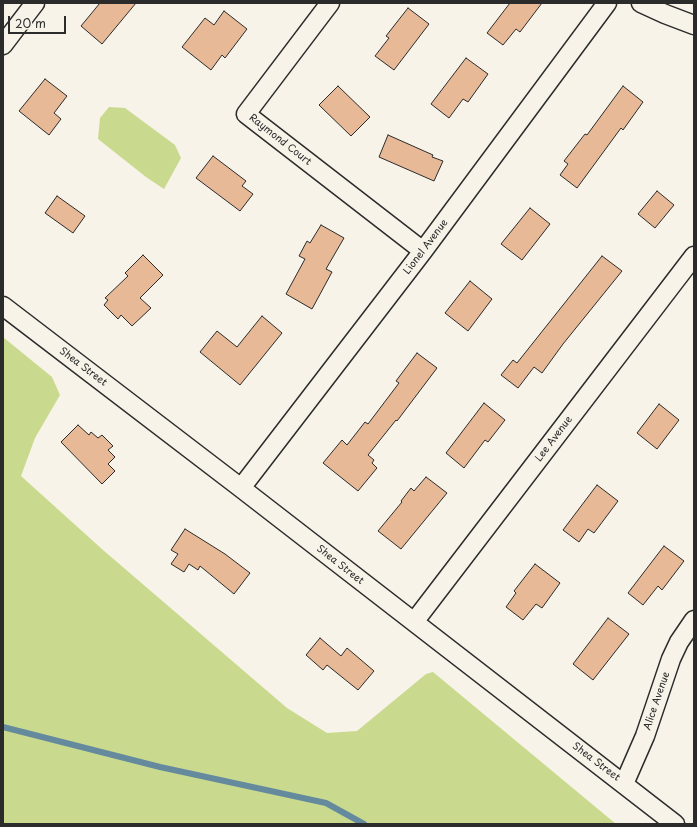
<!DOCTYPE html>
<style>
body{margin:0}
#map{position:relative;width:697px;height:827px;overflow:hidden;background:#f7f3e8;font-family:"Playpen Sans",sans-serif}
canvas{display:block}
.frame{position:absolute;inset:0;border:4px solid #2b2b2b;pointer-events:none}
.scale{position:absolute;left:8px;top:16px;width:58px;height:18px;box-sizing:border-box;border:2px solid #2b2b2b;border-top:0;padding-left:5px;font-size:12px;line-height:14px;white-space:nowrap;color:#2b2b2b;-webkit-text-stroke:3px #f7f3e8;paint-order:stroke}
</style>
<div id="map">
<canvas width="697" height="827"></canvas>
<div class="frame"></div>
<div class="scale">20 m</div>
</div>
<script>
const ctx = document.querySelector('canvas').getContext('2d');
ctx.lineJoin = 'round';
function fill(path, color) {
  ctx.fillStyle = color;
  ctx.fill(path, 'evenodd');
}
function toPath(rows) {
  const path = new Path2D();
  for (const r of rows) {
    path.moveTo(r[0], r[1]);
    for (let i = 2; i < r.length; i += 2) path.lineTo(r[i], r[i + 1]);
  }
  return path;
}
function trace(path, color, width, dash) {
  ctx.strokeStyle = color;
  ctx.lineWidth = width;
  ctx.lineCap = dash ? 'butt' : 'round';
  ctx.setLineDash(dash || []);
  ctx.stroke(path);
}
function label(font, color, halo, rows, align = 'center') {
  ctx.font = font + ' "Playpen Sans",sans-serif';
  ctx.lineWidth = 4;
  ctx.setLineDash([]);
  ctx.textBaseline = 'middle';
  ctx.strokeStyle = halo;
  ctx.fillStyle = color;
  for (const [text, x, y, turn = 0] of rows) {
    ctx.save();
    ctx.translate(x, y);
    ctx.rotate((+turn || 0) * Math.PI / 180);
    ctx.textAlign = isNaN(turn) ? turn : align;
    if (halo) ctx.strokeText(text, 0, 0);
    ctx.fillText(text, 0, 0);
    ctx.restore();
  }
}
fill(toPath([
 [109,107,125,108,175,145,181,158,164,189,146,177,98,139,100,118],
 [3,337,52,377,60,395,35,438,21,476,103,550,287,708,327,733,357,731,426,674,433,672,616,824,3,824]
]), '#c9da8e');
trace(toPath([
 [3,727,160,767,326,803,364,824]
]), '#658a9e', 6);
const building = toPath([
 [100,3,136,3,102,44,81,26,100,3],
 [510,3,542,3,520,32,516,29,503,45,487,33,510,3],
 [408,8,429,24,394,70,375,56,389,38,386,36,408,8],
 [224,11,247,29,225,58,222,55,211,70,182,47,205,18,214,25,224,11],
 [466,58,488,74,468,102,463,99,449,118,431,104,466,58],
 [45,79,67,96,54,113,61,119,49,135,19,111,45,79],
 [338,86,370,117,351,136,319,105,338,86],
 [623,86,643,102,623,130,621,128,577,188,560,175,568,164,564,161,585,134,587,135,623,86],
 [388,135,433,155,432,157,443,161,434,181,379,157,388,135],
 [213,156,246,181,242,186,253,194,240,211,196,178,213,156],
 [657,191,674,205,655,228,638,214,657,191],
 [57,196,85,216,73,233,45,213,57,196],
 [530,208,550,224,522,260,501,244,530,208],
 [321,225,344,238,326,269,332,272,312,309,286,294,305,259,299,256,307,241,310,243,321,225],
 [143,255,163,275,140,298,151,308,132,326,121,315,118,319,104,305,108,300,105,298,128,276,125,273,143,255],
 [602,256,622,271,563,344,542,373,534,367,518,388,501,375,513,360,517,363,602,256],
 [470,281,492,299,468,331,445,313,470,281],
 [262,316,282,333,240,385,200,352,217,331,237,347,262,316],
 [417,353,437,368,397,421,396,420,368,455,374,460,372,463,377,468,358,491,323,463,342,440,347,445,365,422,368,424,399,383,396,381,417,353],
 [484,403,505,420,488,442,485,440,464,468,446,453,484,403],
 [659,404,679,420,657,449,637,433,659,404],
 [78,425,89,435,91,432,98,438,102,435,113,446,108,450,115,457,108,464,115,471,102,484,61,442,78,425],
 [426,477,447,493,401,549,378,531,402,502,401,501,411,488,414,491,426,477],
 [597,485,618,501,594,533,588,529,579,542,563,530,597,485],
 [185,529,225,554,250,573,234,594,200,566,198,570,189,564,184,572,171,564,178,554,171,550,185,529],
 [664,546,684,561,662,590,658,586,643,605,628,593,664,546],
 [535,564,560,583,542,608,536,604,523,620,506,607,516,593,514,591,535,564],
 [608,618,629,634,593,680,573,664,608,618],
 [320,638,341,656,347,648,374,671,358,690,327,665,323,670,306,655,320,638]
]);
fill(building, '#e7b997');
trace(building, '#2b2b2b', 1);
const street = toPath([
 [330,3,246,114,423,251],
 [641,3,665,14,694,25],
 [3,45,35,3],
 [3,306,241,488,675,824],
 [241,488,423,251,607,3],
 [414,622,694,256],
 [624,784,645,736,671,659,679,642,694,620]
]);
trace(street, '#2b2b2b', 21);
trace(street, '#f7f3e8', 18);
label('10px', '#2b2b2b', '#f7f3e8', [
 ["Raymond Court",280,140,38],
 ["Lionel Avenue",426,247,-53],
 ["Shea Street",83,367,37],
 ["Lee Avenue",554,439,-53],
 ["Shea Street",340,565,38],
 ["Alice Avenue",657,701,-71],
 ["Shea Street",596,762,37]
]);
</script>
